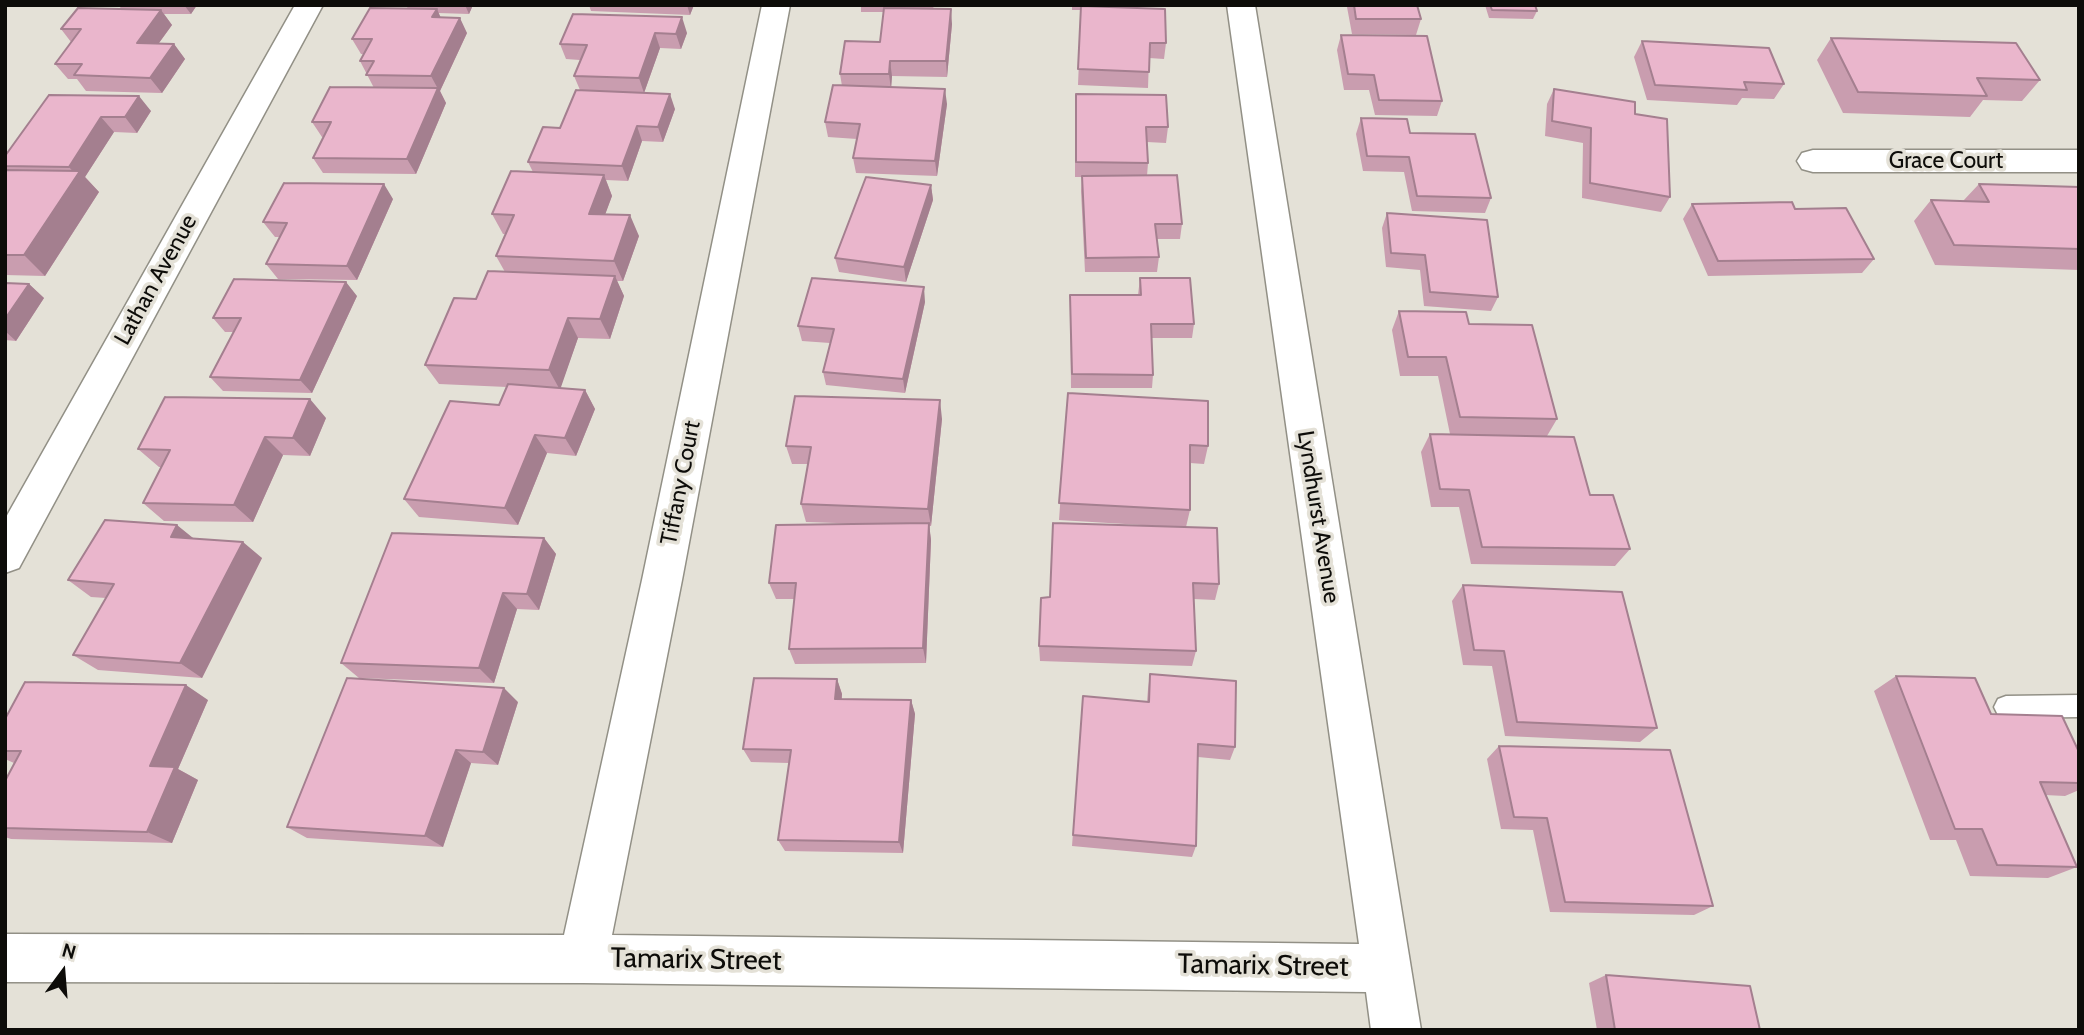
<!DOCTYPE html>
<style>
body{margin:0}
#map{position:relative;width:2084px;height:1035px;overflow:hidden;background:#e4e1d7;font-family:Cabin,sans-serif}
canvas{display:block}
.frame{position:absolute;inset:0;border:7px solid #0d0c09;pointer-events:none}
.north{position:absolute;left:28px;top:937px;width:70px;height:70px;-webkit-text-stroke:5px #e4e1d7;paint-order:stroke;rotate:16deg;font-size:19px;font-weight:700;line-height:28px;text-align:center;color:#0d0c09}
.north::after{content:'';display:block;margin:auto;width:24px;height:32px;background:#0d0c09;clip-path:polygon(50% 0,100% 100%,50% 72%,0 100%)}
</style>
<div id="map">
<canvas width="2084" height="1035"></canvas>
<div class="frame"></div>
<div class="north">N</div>
</div>
<script>
const ctx = document.querySelector('canvas').getContext('2d');
ctx.lineJoin = 'round';
function toPath(rows) {
  const path = new Path2D();
  for (const r of rows) {
    path.moveTo(r[0], r[1]);
    for (let i = 2; i < r.length; i += 2) path.lineTo(r[i], r[i + 1]);
  }
  return path;
}
function trace(path, color, width, dash) {
  ctx.strokeStyle = color;
  ctx.lineWidth = width;
  ctx.lineCap = dash ? 'butt' : 'round';
  ctx.setLineDash(dash || []);
  ctx.stroke(path);
}
function fill(path, color) {
  ctx.fillStyle = color;
  ctx.fill(path, 'evenodd');
}
function label(font, color, halo, rows, align = 'center') {
  ctx.font = font + ' Cabin,sans-serif';
  ctx.lineWidth = 7;
  ctx.setLineDash([]);
  ctx.textBaseline = 'middle';
  ctx.strokeStyle = halo;
  ctx.fillStyle = color;
  for (const [text, x, y, turn = 0] of rows) {
    ctx.save();
    ctx.translate(x, y);
    ctx.rotate((+turn || 0) * Math.PI / 180);
    ctx.textAlign = isNaN(turn) ? turn : align;
    if (halo) ctx.strokeText(text, 0, 0);
    ctx.fillText(text, 0, 0);
    ctx.restore();
  }
}
const lane = toPath([
 [2079,695,2079,717,2006,718,1998,715,1994,707,1998,699,2006,696,2079,695]
]);
const street = toPath([
 [295,5,323,5,19,568,5,573,5,519,295,5],
 [762,5,790,5,682,580,612,935,1359,944,1227,5,1255,5,1421,1030,1371,1030,1366,992,583,983,5,982,5,934,564,935,642,580,762,5],
 [1813,150,2079,150,2079,172,1813,172,1802,169,1797,161,1802,153,1813,150]
]);
trace(lane, '#929086', 3);
trace(street, '#929086', 3);
fill(lane, '#fff');
fill(street, '#fff');
fill(toPath([
 [119,5,197,5,191,14,164,14,172,25,159,43,174,44,185,59,162,93,86,91,77,79,68,79,55,64,71,42,61,29,121,9],
 [406,5,473,5,469,14,438,13,440,17,467,33,440,91,446,103,416,174,323,173,313,158,324,137,322,137,312,122,374,88,360,61,363,54,361,54,352,39,408,9],
 [589,5,694,5,690,15,591,11],
 [861,5,934,5,933,9,952,24,947,77,892,76,891,87,947,104,937,176,856,173,853,158,857,139,828,137,825,122,842,86,840,74,880,42,884,12,861,12],
 [1072,5,1134,5,1134,8,1166,43,1164,59,1149,58,1148,88,1078,85,1081,10,1072,10],
 [1326,5,1417,5,1421,19,1416,35,1352,34,1347,7,1326,7],
 [1485,5,1535,5,1537,11,1533,19,1489,18],
 [573,14,687,33,681,49,660,48,644,93,675,109,663,142,642,141,628,181,606,180,612,196,605,214,639,236,623,281,617,281,624,296,610,339,578,338,560,388,585,390,595,409,576,456,547,453,518,525,419,517,404,499,499,405,507,387,439,384,425,365,476,299,505,272,496,256,506,234,503,234,492,214,533,172,528,162,560,128,580,90,574,76,580,60,566,59,560,44],
 [1341,35,1442,101,1437,116,1375,115,1369,90,1344,90,1337,50],
 [1831,38,2040,80,2022,101,1983,100,1970,117,1843,113,1817,60],
 [1642,41,1784,84,1774,99,1742,98,1737,105,1647,100,1634,57],
 [1554,89,1635,114,1670,197,1661,212,1582,198,1583,143,1545,136,1547,104],
 [49,95,151,111,137,133,114,132,85,177,99,192,45,276,5,275,5,156],
 [1075,109,1168,127,1166,143,1147,142,1148,163,1147,176,1182,224,1180,239,1157,239,1159,257,1157,272,1085,272,1081,191,1082,177,1075,177],
 [1361,118,1410,133,1491,198,1485,213,1412,211,1404,172,1363,171,1356,134],
 [1979,184,2079,187,2079,270,1935,265,1914,221,1931,200,1963,201],
 [931,185,933,200,906,282,839,272,835,258],
 [393,199,357,280,278,279,266,264,280,237,275,237,263,222],
 [1692,204,1795,209,1874,259,1862,273,1708,276,1683,219],
 [1387,213,1498,297,1491,311,1424,306,1420,270,1386,267,1382,228],
 [1140,278,1194,324,1192,338,1151,338,1153,375,1152,388,1071,388,1070,295,1138,295],
 [5,283,29,284,44,298,16,341,5,340],
 [357,296,312,393,223,391,210,377,234,332,225,332,213,318],
 [925,302,905,393,826,385,823,372,830,343,802,341,798,326],
 [1399,311,1469,324,1557,419,1547,436,1630,549,1615,566,1471,564,1459,507,1431,507,1421,452,1430,434,1450,434,1438,376,1400,376,1392,330],
 [1068,393,1208,446,1204,464,1190,463,1190,510,1186,527,1219,584,1215,600,1194,599,1196,651,1192,666,1040,661,1039,646,1050,597,1175,527,1059,520],
 [326,418,310,456,283,455,253,522,164,521,143,503,161,467,159,467,138,449],
 [942,419,931,526,929,526,931,540,926,663,795,664,789,649,794,599,776,599,769,583,867,524,806,522,801,504,808,464,792,464,786,446],
 [544,538,556,554,539,610,517,609,494,683,359,678,341,663],
 [194,539,262,558,202,678,98,670,73,655,106,598,91,597,68,580],
 [1463,585,1657,728,1640,742,1505,736,1492,666,1463,665,1452,601],
 [1150,674,1235,747,1230,760,1198,757,1196,846,1192,857,1072,846,1082,710,1147,702,1148,689],
 [1896,676,1991,714,2079,752,2079,790,2065,796,2045,795,2077,867,2048,878,1970,876,1956,840,1930,840,1874,691],
 [837,679,842,694,842,699,911,700,915,714,903,853,785,851,778,840,789,763,751,762,743,749],
 [208,700,178,769,198,780,172,843,11,839,5,837,5,781,14,763,5,759,5,719],
 [518,702,498,765,471,763,443,847,307,838,287,827],
 [1499,746,1713,906,1694,915,1550,912,1533,830,1501,829,1487,759],
 [1606,975,1760,1030,1597,1030,1589,983]
]), '#c99daf');
fill(toPath([
 [184,5,197,5,191,14],
 [465,5,473,5,469,14],
 [687,5,694,5,690,15],
 [437,9,444,25,432,17],
 [951,9,952,24,947,77,946,61],
 [161,10,172,25,148,58,137,43],
 [682,17,687,33,681,49,676,34],
 [460,18,467,33,440,91,446,103,416,174,407,159,438,89,431,76],
 [655,33,660,48,644,93,639,78],
 [174,44,185,59,162,93,150,78],
 [890,61,892,76,891,90,889,74],
 [945,89,947,104,937,176,935,161],
 [670,94,675,109,663,142,658,127],
 [139,96,151,111,137,133,125,117],
 [101,117,114,132,85,177,99,192,45,276,24,255,77,176,69,167],
 [637,126,642,141,628,181,622,166],
 [604,175,612,196,598,234,589,214],
 [384,184,393,199,357,280,347,266],
 [931,185,933,200,906,282,904,267],
 [630,215,639,236,623,281,614,261],
 [615,276,624,296,610,339,600,319],
 [346,282,357,296,312,393,300,380],
 [29,284,44,298,16,341,5,331,5,319],
 [924,287,925,302,905,393,903,379],
 [568,318,578,338,560,390,549,370],
 [585,390,595,409,576,456,565,438],
 [310,399,326,418,310,456,293,438],
 [940,400,942,419,931,526,928,509],
 [535,435,547,453,518,525,505,508],
 [265,437,283,455,253,522,234,505],
 [929,523,931,540,926,663,923,648],
 [177,525,198,542,171,537],
 [544,538,556,554,539,610,527,594],
 [243,542,262,558,202,678,180,663],
 [503,593,517,609,494,683,479,668],
 [837,679,842,694,840,713,835,699],
 [186,685,208,700,178,769,198,780,172,843,147,832,150,766],
 [504,688,518,702,498,765,483,752],
 [911,700,915,714,903,853,899,842],
 [456,750,471,763,443,847,425,836]
]), '#a47f8f');
const building = toPath([
 [1354,5,1417,5,1421,19,1356,19,1354,5],
 [1490,5,1535,5,1537,11,1492,10,1490,5],
 [1081,6,1165,9,1166,43,1150,43,1149,72,1078,69,1081,6],
 [78,8,161,10,137,43,174,44,150,78,74,75,82,64,55,64,81,29,61,29,78,8],
 [370,8,437,9,432,17,460,18,431,76,366,75,374,61,360,61,372,39,352,39,370,8],
 [884,8,951,9,946,61,890,61,889,74,840,74,845,41,880,42,884,8],
 [573,14,682,17,676,34,655,33,639,78,574,76,587,45,560,44,573,14],
 [1341,35,1427,36,1442,101,1379,100,1374,75,1348,74,1341,35],
 [1831,38,2016,43,2040,80,1977,78,1987,96,1858,92,1831,38],
 [1642,41,1769,48,1784,84,1744,82,1747,90,1655,85,1642,41],
 [833,85,945,89,935,161,853,158,860,124,825,122,833,85],
 [330,87,438,88,407,159,313,158,331,122,312,122,330,87],
 [1554,89,1635,102,1635,114,1667,119,1670,197,1590,183,1591,128,1552,121,1554,89],
 [576,90,670,94,658,127,637,126,622,166,528,162,543,127,560,128,576,90],
 [1076,94,1166,95,1168,127,1146,127,1148,163,1076,162,1076,94],
 [49,95,139,96,125,117,101,117,69,167,5,166,5,156,49,95],
 [1361,118,1407,119,1410,133,1475,134,1491,198,1417,196,1409,157,1367,156,1361,118],
 [5,170,80,171,24,255,5,255,5,170],
 [511,171,604,175,589,214,630,215,614,261,496,256,514,215,492,214,511,171],
 [1177,175,1182,224,1155,224,1159,257,1086,258,1082,176,1177,175],
 [866,177,931,185,904,267,835,258,866,177],
 [284,183,384,184,347,266,266,264,287,223,263,222,284,183],
 [1979,184,2079,187,2079,249,1954,245,1931,200,1989,202,1979,184],
 [1792,202,1795,209,1846,208,1874,259,1718,261,1692,204,1792,202],
 [1387,213,1487,220,1498,297,1430,292,1425,255,1391,253,1387,213],
 [488,271,615,276,600,319,568,318,549,370,425,365,454,298,476,299,488,271],
 [812,278,924,287,903,379,823,372,834,329,798,326,812,278],
 [1140,278,1190,278,1194,324,1151,324,1153,375,1072,374,1070,295,1141,295,1140,278],
 [234,279,346,282,300,380,210,377,241,318,213,318,234,279],
 [5,283,29,284,5,319,5,283],
 [1399,311,1466,312,1469,324,1532,325,1557,419,1460,417,1446,357,1408,357,1399,311],
 [508,384,585,390,565,438,535,435,505,508,404,499,450,401,499,405,508,384],
 [1068,393,1208,401,1208,446,1190,445,1190,510,1059,503,1068,393],
 [795,396,940,400,928,509,801,504,811,447,786,446,795,396],
 [165,397,310,399,293,438,265,437,234,505,143,503,170,450,138,449,165,397],
 [1430,434,1574,437,1590,495,1613,495,1630,549,1482,547,1469,490,1440,489,1430,434],
 [105,520,177,525,171,537,243,542,180,663,73,655,114,584,68,580,105,520],
 [929,523,923,648,789,649,796,583,769,583,776,525,929,523],
 [1053,523,1217,528,1219,584,1193,583,1196,651,1039,646,1041,598,1050,597,1053,523],
 [392,533,544,538,527,594,503,593,479,668,341,663,392,533],
 [1463,585,1622,592,1657,728,1517,722,1504,651,1474,650,1463,585],
 [1150,674,1236,681,1235,747,1198,744,1196,846,1073,835,1083,696,1149,702,1150,674],
 [1896,676,1975,678,1991,714,2062,716,2079,752,2079,783,2040,782,2077,867,1997,865,1982,829,1955,829,1896,676],
 [347,678,504,688,483,752,456,750,425,836,287,827,347,678],
 [754,678,837,679,835,699,911,700,899,842,778,840,791,750,743,749,754,678],
 [25,682,186,685,150,766,175,767,147,832,5,828,5,781,21,751,5,751,5,719,25,682],
 [1499,746,1670,750,1713,906,1565,902,1547,818,1514,817,1499,746],
 [1606,975,1750,986,1760,1030,1615,1030,1606,975]
]);
fill(building, '#eab6cc');
trace(building, '#a47f8f', 2);
label('23px', '#0d0c09', '#e4e1d7', [
 ["Grace Court",1946,161],
 ["Lathan Avenue",156,280,-61],
 ["Tiffany Court",681,483,-79],
 ["Lyndhurst Avenue",1318,517,81]
]);
label('28px', '#0d0c09', '#e4e1d7', [
 ["Tamarix Street",696,960,1],
 ["Tamarix Street",1263,966,1]
]);
</script>
